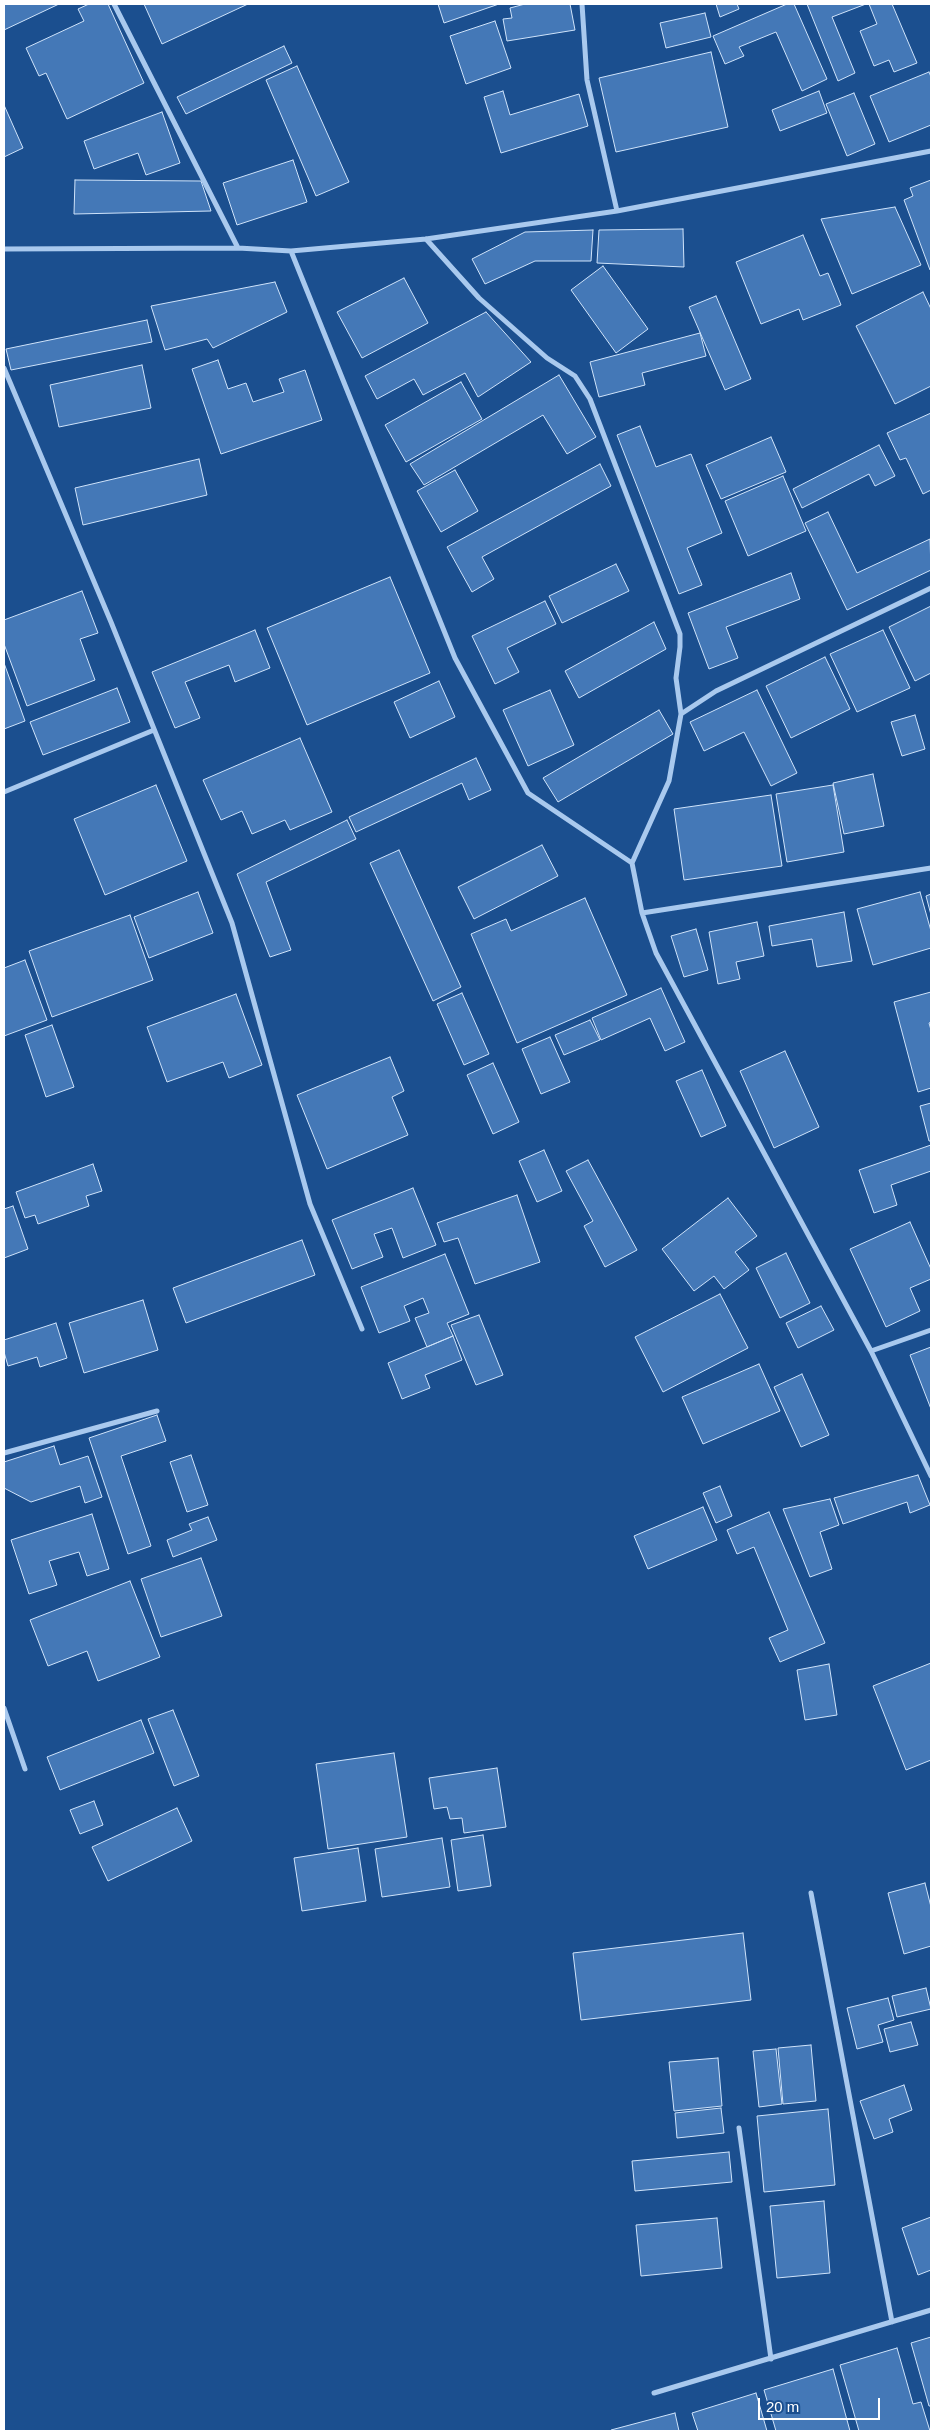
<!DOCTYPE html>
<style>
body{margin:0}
#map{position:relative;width:935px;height:2435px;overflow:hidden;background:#1b4f8f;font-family:Arial,sans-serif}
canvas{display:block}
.frame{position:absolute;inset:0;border:5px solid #fff;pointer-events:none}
.scale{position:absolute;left:758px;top:2398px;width:122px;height:22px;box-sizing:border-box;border:2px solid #fff;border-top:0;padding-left:6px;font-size:15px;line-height:18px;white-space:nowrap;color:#fff;-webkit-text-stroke:4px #1b4f8f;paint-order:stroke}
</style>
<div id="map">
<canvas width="935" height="2435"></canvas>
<div class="frame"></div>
<div class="scale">20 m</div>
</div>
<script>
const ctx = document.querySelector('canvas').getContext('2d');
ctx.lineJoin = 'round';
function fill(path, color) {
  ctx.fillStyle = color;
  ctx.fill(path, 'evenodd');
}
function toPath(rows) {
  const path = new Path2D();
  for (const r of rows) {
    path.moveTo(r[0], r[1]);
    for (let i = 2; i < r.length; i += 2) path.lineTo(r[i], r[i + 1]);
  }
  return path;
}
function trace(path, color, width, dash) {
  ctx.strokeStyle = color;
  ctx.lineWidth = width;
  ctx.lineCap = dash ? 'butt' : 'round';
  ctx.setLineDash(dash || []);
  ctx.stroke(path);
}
const building = toPath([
 [4,4,59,4,4,30,4,4],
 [89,4,108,4,144,83,67,119,46,73,39,76,26,48,84,21,78,9,89,4],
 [144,4,248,4,162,44,144,4],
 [438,4,499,4,444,23,438,4],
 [525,4,570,4,575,30,507,41,503,19,512,18,510,8,525,4],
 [716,4,737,4,739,9,720,17,716,4],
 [787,4,794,4,827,79,802,91,776,32,739,47,744,56,725,64,713,36,787,4],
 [807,4,866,4,832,17,855,73,838,81,807,4],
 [869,4,892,4,917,63,894,72,889,60,874,66,860,31,877,24,869,4],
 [705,13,711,37,666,48,660,23,705,13],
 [495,21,511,68,466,84,450,36,495,21],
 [284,46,292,63,186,114,177,97,284,46],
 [711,52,728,127,616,152,599,78,711,52],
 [297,66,349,182,316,196,266,80,297,66],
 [929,72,931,77,931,125,889,142,870,96,929,72],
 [503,91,510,115,579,94,588,126,501,153,484,97,503,91],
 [819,91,827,113,780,131,772,110,819,91],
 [854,93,875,144,847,156,826,104,854,93],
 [4,105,23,148,4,157,4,105],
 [162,112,180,163,146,175,138,153,94,169,84,141,162,112],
 [293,160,307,202,237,225,223,183,293,160],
 [75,180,201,181,211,211,74,214,75,180],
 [931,180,931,270,930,270,904,200,913,196,910,188,931,180],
 [895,207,921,265,852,294,821,219,895,207],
 [683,229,684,267,597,263,599,230,683,229],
 [593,230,591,261,535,261,485,284,472,259,525,232,593,230],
 [803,235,820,276,828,273,841,305,803,320,799,309,761,324,736,262,803,235],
 [603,266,648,329,616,353,571,290,603,266],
 [404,278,428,323,362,358,337,312,404,278],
 [275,282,287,312,213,348,207,339,165,350,151,306,275,282],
 [923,292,931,309,931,386,895,404,856,326,923,292],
 [716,296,751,379,725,390,689,307,716,296],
 [486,312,531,362,478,397,465,373,423,395,414,379,377,399,365,376,486,312],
 [147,320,152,342,11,370,6,349,147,320],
 [700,333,706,356,642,373,645,385,599,397,590,362,700,333],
 [218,360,228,389,246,383,253,402,284,392,279,379,305,370,322,420,221,454,192,369,218,360],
 [142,365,151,408,59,427,50,385,142,365],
 [559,375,596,437,567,454,543,415,424,485,410,464,559,375],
 [461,382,482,419,406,462,385,425,461,382],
 [931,413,931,490,923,494,906,458,900,460,887,433,931,413],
 [640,426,656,467,691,454,722,533,687,548,702,585,679,594,617,435,640,426],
 [771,437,786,472,721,499,706,465,771,437],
 [879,445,895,476,875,486,869,474,802,508,793,489,879,445],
 [199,459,207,495,83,525,75,488,199,459],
 [600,464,611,486,482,557,494,579,472,592,447,547,600,464],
 [455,470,478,511,441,532,417,491,455,470],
 [783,476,806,531,748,556,725,501,783,476],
 [828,512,857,573,930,539,931,570,847,610,805,523,828,512],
 [616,564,629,591,562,623,549,596,616,564],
 [791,573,800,599,726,627,738,658,709,669,688,613,791,573],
 [390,577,430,673,307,725,267,628,390,577],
 [82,591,98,633,80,639,95,680,27,706,4,644,4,620,82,591],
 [545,601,556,624,507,648,519,672,495,684,472,636,545,601],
 [931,606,931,673,915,681,889,627,931,606],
 [654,622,666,649,579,698,565,671,654,622],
 [255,630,270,668,235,682,229,665,185,682,200,718,175,728,152,672,255,630],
 [883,630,910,688,857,712,830,654,883,630],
 [825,657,850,709,791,738,766,686,825,657],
 [4,663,25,721,4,729,4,663],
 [439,681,455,717,410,738,394,702,439,681],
 [117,688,130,722,43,755,30,722,117,688],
 [550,690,574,745,528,766,503,710,550,690],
 [757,690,797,773,771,786,744,732,704,751,690,722,757,690],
 [659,710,673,734,558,802,543,778,659,710],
 [915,715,925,749,902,756,891,722,915,715],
 [300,738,332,812,290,830,285,820,252,834,242,811,221,820,203,780,300,738],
 [476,758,491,790,469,800,462,783,356,832,349,817,476,758],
 [873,774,884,826,844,834,833,783,873,774],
 [156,785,187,861,105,895,74,819,156,785],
 [833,785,844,852,787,862,776,794,833,785],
 [771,795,782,866,684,880,674,809,771,795],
 [347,820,356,839,266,882,291,950,270,957,237,874,347,820],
 [542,845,558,876,474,919,458,887,542,845],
 [399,850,461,987,433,1001,370,863,399,850],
 [198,892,213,933,149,958,134,917,198,892],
 [920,892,931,931,931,948,873,965,857,909,920,892],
 [931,894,931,915,926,896,931,894],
 [585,898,627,995,517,1043,471,934,506,919,511,931,585,898],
 [844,912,852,961,817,967,812,939,772,946,769,926,844,912],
 [130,915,153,980,52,1017,29,951,130,915],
 [757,922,764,956,736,962,740,979,718,984,709,932,757,922],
 [696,929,708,970,684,977,671,936,696,929],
 [25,960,47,1020,4,1036,4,968,25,960],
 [661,988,685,1042,665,1051,650,1018,601,1040,592,1018,661,988],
 [931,992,931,1022,929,1023,931,1030,931,1088,918,1092,894,1002,931,992],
 [462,993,489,1054,464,1065,437,1004,462,993],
 [236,994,262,1065,229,1078,223,1062,167,1082,147,1027,236,994],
 [590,1020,600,1040,564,1055,555,1035,590,1020],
 [52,1025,74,1087,46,1097,25,1035,52,1025],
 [550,1037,570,1082,541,1094,522,1049,550,1037],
 [785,1051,819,1127,774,1148,740,1071,785,1051],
 [390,1057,404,1091,392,1097,408,1135,327,1169,297,1095,390,1057],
 [493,1063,519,1122,493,1134,467,1075,493,1063],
 [702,1070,726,1126,701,1137,676,1081,702,1070],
 [931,1103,931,1141,929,1141,920,1106,931,1103],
 [931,1145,931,1171,891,1185,897,1205,874,1213,859,1170,931,1145],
 [544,1150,562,1191,537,1202,519,1161,544,1150],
 [588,1160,637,1250,605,1267,584,1226,593,1221,566,1171,588,1160],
 [93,1164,102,1191,86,1196,89,1206,38,1224,35,1215,25,1218,16,1192,93,1164],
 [413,1188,436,1245,403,1258,392,1228,374,1234,383,1257,352,1269,332,1220,413,1188],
 [517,1195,540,1262,475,1284,458,1238,444,1242,437,1223,517,1195],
 [728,1198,757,1236,735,1252,749,1270,724,1289,714,1276,694,1291,662,1249,728,1198],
 [13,1206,28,1249,4,1258,4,1209,13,1206],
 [910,1222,931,1269,931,1279,910,1288,920,1311,886,1327,850,1249,910,1222],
 [302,1240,315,1275,186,1323,173,1288,302,1240],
 [786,1253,810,1303,780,1318,756,1268,786,1253],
 [445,1254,469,1314,447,1323,453,1336,427,1347,415,1318,429,1313,423,1298,404,1306,410,1321,379,1333,361,1287,445,1254],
 [720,1294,748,1348,663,1392,635,1337,720,1294],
 [143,1300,158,1350,84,1373,69,1323,143,1300],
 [821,1306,834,1330,798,1348,786,1323,821,1306],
 [479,1315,503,1375,476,1385,451,1325,479,1315],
 [56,1323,67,1358,40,1367,37,1357,8,1366,4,1352,4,1340,56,1323],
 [453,1336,462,1360,425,1375,430,1388,402,1399,388,1363,453,1336],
 [931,1347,931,1409,910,1355,931,1347],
 [759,1364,780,1411,703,1444,682,1397,759,1364],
 [802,1374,829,1435,801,1447,774,1387,802,1374],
 [157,1415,166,1441,121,1456,151,1546,128,1554,89,1438,157,1415],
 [54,1446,60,1465,88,1456,102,1497,85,1503,80,1486,31,1502,4,1488,4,1462,54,1446],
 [191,1455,208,1505,187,1512,170,1462,191,1455],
 [918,1475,930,1505,910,1513,907,1502,843,1524,834,1498,918,1475],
 [720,1486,732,1516,716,1523,703,1493,720,1486],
 [830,1499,839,1525,820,1532,832,1569,810,1577,783,1509,830,1499],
 [703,1507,717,1540,648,1569,634,1536,703,1507],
 [769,1512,825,1643,780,1662,769,1638,788,1630,754,1547,737,1554,727,1530,769,1512],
 [92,1514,109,1569,87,1576,79,1552,49,1561,57,1585,29,1594,11,1540,92,1514],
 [208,1517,217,1540,173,1557,167,1540,192,1530,189,1524,208,1517],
 [201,1558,222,1616,161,1637,141,1579,201,1558],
 [130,1581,160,1657,98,1681,87,1651,48,1666,30,1620,130,1581],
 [931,1663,931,1760,906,1770,873,1686,931,1663],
 [829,1664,837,1715,805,1720,797,1670,829,1664],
 [173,1710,199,1776,174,1786,148,1719,173,1710],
 [141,1720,154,1753,60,1790,47,1757,141,1720],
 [394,1753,407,1837,328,1849,316,1764,394,1753],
 [497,1768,506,1827,464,1833,462,1818,450,1819,447,1807,434,1809,429,1778,497,1768],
 [94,1801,103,1825,80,1834,70,1810,94,1801],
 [177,1808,192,1841,108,1881,92,1847,177,1808],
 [483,1835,491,1886,458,1891,451,1840,483,1835],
 [442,1838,450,1887,382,1897,375,1849,442,1838],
 [358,1848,366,1901,302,1911,294,1858,358,1848],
 [925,1883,931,1907,931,1946,904,1954,888,1893,925,1883],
 [743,1933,751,2000,581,2020,573,1953,743,1933],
 [926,1988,931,2009,897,2017,892,1996,926,1988],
 [888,1998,894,2020,878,2025,883,2042,857,2049,847,2008,888,1998],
 [911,2022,918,2045,890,2052,884,2029,911,2022],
 [811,2045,816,2101,783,2104,778,2048,811,2045],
 [776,2049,782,2104,759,2107,753,2051,776,2049],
 [718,2058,722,2106,674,2111,669,2062,718,2058],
 [904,2085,912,2110,889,2119,893,2132,874,2139,860,2101,904,2085],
 [721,2108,724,2133,677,2138,675,2113,721,2108],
 [828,2109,835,2185,764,2192,757,2116,828,2109],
 [729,2152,732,2182,635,2191,632,2161,729,2152],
 [824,2201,830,2273,777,2278,770,2206,824,2201],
 [931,2217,931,2270,918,2275,902,2228,931,2217],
 [717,2218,722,2268,641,2276,636,2225,717,2218],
 [931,2337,931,2406,929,2406,911,2343,931,2337],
 [897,2348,913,2404,921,2402,930,2431,859,2431,840,2365,897,2348],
 [833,2369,850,2431,776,2431,764,2390,833,2369],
 [756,2393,767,2431,698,2431,692,2413,756,2393],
 [675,2413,679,2431,612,2431,611,2430,675,2413]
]);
fill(building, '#4478b7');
trace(building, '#cfe3fa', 1);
trace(toPath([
 [114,4,238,248],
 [582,4,587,80,617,211],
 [426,239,479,298,547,358,575,376,590,399,680,634,680,647,676,678,681,714],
 [4,249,238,248,291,251,426,239,617,211,931,151],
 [291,251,455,658,528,793,632,863,642,913,656,953,871,1351,931,1476],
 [4,368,111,622,232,923,310,1204,362,1329],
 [4,792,154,730],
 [632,863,669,781,681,714,716,691,931,588],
 [642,913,931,868],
 [871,1351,931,1330],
 [4,1453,157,1411],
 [4,1708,25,1769],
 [811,1893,892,2322],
 [739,2128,771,2359],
 [654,2393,931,2310]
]), '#a9c9ee', 5);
</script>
